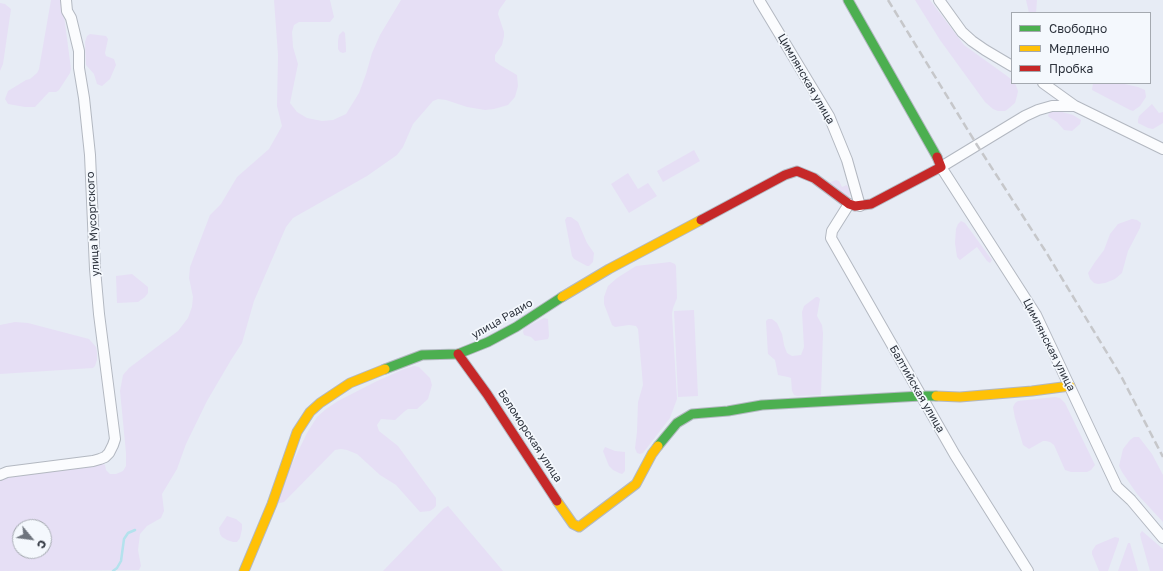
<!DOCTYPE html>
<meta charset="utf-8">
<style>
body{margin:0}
#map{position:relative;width:1163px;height:571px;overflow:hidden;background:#e7ecf5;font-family:"Golos Text",sans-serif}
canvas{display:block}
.legend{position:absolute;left:1011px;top:12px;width:140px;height:72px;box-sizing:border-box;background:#f4f8fd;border:1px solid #a4a9b0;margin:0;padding:5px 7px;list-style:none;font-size:12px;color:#2d333d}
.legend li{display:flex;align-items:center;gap:8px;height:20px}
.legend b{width:20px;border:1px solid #a4a9b0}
.north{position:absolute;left:12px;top:519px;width:40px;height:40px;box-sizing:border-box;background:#f4f8fd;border:1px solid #a4a9b0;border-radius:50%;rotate:119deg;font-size:11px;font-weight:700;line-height:16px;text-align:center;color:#2d333d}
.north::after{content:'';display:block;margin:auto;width:14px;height:18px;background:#6e747d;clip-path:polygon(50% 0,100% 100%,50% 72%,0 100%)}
</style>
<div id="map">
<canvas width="1163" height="571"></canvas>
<ul class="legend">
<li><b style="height:5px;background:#4caf50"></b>Свободно</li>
<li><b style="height:5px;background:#ffc107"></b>Медленно</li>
<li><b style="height:5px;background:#c62828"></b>Пробка</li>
</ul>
<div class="north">С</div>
</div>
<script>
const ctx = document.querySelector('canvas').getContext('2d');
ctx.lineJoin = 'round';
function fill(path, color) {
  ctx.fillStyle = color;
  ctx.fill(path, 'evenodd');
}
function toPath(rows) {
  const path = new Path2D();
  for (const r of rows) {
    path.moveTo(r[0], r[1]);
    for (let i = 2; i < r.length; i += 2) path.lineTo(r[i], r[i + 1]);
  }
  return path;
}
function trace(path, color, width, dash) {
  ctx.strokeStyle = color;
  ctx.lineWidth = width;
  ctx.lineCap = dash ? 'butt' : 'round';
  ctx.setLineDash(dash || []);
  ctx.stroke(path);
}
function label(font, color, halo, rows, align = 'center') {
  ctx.font = font + ' "Golos Text",sans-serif';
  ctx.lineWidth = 3.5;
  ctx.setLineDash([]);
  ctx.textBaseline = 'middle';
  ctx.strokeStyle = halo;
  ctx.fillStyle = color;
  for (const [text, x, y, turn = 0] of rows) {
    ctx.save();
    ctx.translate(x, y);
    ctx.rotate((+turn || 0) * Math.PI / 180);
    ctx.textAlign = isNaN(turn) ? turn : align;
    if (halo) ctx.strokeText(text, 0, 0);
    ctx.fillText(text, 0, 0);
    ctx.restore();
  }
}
fill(toPath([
 [51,0,62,0,71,69,70,73,59,90,56,92,49,92,35,107,25,107,8,104,5,99,8,91,26,80,30,79,37,73,39,69],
 [274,0,330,0,334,17,330,22,299,22,294,25,292,32,293,47,298,64,290,103,297,112,307,118,322,121,333,120,346,114,359,93,366,74,372,53,380,35,401,0,506,0,499,10,498,14,504,32,504,36,502,45,495,55,495,61,500,65,517,75,518,86,515,97,508,105,494,109,485,110,467,107,446,100,438,99,433,101,413,124,403,147,397,155,367,176,293,218,286,227,254,301,242,343,231,360,207,401,186,444,177,469,162,494,164,511,161,518,147,526,140,534,138,550,141,566,139,570,0,571,0,481,19,474,102,463,105,465,106,470,110,474,116,474,123,471,126,466,126,453,120,391,123,375,129,368,178,331,188,318,192,307,193,297,189,278,190,267,210,215,221,204,237,177,269,149,282,126,277,106,278,55],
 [20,527,44,527,44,551,20,551],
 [915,0,930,0,964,45,1007,76,1012,80,1012,83,1015,83,1018,91,1017,96,1015,103,1008,109,1005,111,998,111,993,109,985,102,940,40],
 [1026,0,1037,0,1036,13,1029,13],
 [0,3,5,4,11,9,3,64,0,71],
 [343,31,345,33,346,48,346,52,343,53,340,52,338,49,338,41,339,35],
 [90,34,106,36,108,39,105,53,106,56,114,59,116,65,110,79,102,86,97,84,94,74,86,65,85,42,87,36],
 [1093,83,1120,83,1138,87,1145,90,1146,97,1140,106,1133,111,1130,110,1092,90],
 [1152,104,1159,113,1163,112,1163,123,1153,129,1148,128,1138,123,1138,120,1139,116],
 [1050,111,1058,111,1073,115,1081,120,1080,124,1072,131,1064,130,1057,122,1049,117,1048,116],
 [694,150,700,161,663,182,657,171],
 [628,173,638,189,648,183,657,196,629,213,611,184],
 [836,180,839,181,842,187,847,185,848,187,851,192,849,197,828,183],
 [567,217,571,217,578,222,587,243,594,253,593,262,589,266,587,266,574,259,572,256,565,220],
 [1132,219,1137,220,1141,223,1140,228,1128,251,1122,273,1115,279,1105,283,1098,284,1094,283,1090,279,1088,273,1095,262,1104,250,1110,234,1118,224],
 [961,221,965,223,992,260,990,263,987,261,977,247,960,260,957,257,955,243,956,229,958,224],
 [670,262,675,264,676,266,677,298,673,308,672,314,677,399,670,418,643,453,640,454,637,453,635,448,637,432,638,402,643,385,638,329,636,326,629,325,615,327,612,325,604,304,604,297,608,286,617,278,636,266],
 [132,274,148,287,148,293,145,297,138,302,117,303,116,276],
 [816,297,818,297,820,299,817,316,822,325,823,333,821,395,797,396,794,395,792,391,791,378,788,377,778,375,775,360,768,354,766,321,768,319,772,319,777,323,782,334,784,345,787,353,792,356,801,355,804,347,802,312,804,306],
 [694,310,698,396,678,397,674,311],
 [544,318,548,319,549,336,548,339,535,341,531,337,524,335,523,332,524,328],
 [15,322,28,323,89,339,96,347,97,353,97,360,95,366,93,368,0,374,0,325],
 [414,366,419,367,430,378,432,385,428,399,417,409,408,409,405,411,395,420,381,419,377,425,379,431,398,446,436,498,436,506,433,509,430,511,420,512,396,485,380,475,357,454,347,450,341,449,335,450,284,502,276,504,275,499,307,433,317,417,326,409,338,401,375,382,404,369],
 [1055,397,1060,398,1065,403,1095,465,1091,470,1087,472,1071,472,1065,470,1054,445,1050,442,1046,441,1043,441,1029,449,1023,445,1015,418,1013,407,1015,403,1018,401],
 [1134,437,1139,437,1142,441,1152,454,1163,475,1163,522,1137,494,1122,472,1119,466,1123,449,1130,440],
 [605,447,615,451,625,452,625,471,622,474,619,473,613,470,609,466,603,451],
 [448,506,503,571,383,571,443,509],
 [227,516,236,519,242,524,242,529,240,538,237,542,233,542,227,540,222,537,220,534,219,528],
 [1142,531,1163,549,1163,571,1150,571,1141,539,1140,534],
 [1115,537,1119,538,1119,540,1108,571,1099,571,1092,554,1092,551,1096,545],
 [1128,543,1130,543,1138,571,1118,571]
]), '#e6dff5');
trace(toPath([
 [113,571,117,568,121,561,124,539,128,533,135,530]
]), '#b4e2ed', 2.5);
const street = toPath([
 [759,0,829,116,847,160,860,206],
 [939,0,962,32,972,41,985,50,1012,66],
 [1043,83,1075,106,1163,149],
 [1075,106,1052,106,1038,110,1025,116,941,167,1036,315,1117,487,1131,500,1163,538],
 [849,204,832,231,831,238,955,455,1028,571],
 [0,475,7,472,93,461,100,459,105,457,109,453,113,445,115,439,99,314,95,269,90,155,84,98,79,68,79,51,71,18,67,11,66,0]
]);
const fast = toPath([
 [848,0,937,157],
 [385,369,422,355,458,354,488,342,516,327,562,297],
 [658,446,677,423,692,414,728,411,762,405,921,396,936,396]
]);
const slow = toPath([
 [562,297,609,269,701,220],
 [936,396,960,397,1032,391,1070,386],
 [557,501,573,524,579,527,636,484,652,454,658,446],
 [244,571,272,504,297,432,310,412,320,403,350,383,385,369]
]);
const jam = toPath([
 [701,220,785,175,797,171,814,178,849,204,855,206,871,204,941,167,937,157],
 [458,354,487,394,557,501]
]);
trace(street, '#b3b8c1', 12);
trace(fast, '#b3b8c1', 11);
trace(slow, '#b3b8c1', 11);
trace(jam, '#b3b8c1', 11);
trace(street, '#fbfcfe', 10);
trace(fast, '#4caf50', 9);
trace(slow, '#ffc107', 9);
trace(jam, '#c62828', 9);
trace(toPath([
 [888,0,977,145,1046,252,1121,376,1163,457]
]), '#c6c7ca', 2.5, [8, 4]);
label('11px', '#2d333d', '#f4f8fd', [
 ["Цимлянская улица",806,79,60],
 ["улица Мусоргского",93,224,-93],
 ["улица Радио",502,319,-30],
 ["Цимлянская улица",1049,345,63],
 ["Балтийская улица",917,389,60],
 ["Беломорская улица",530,436,57]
]);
</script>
